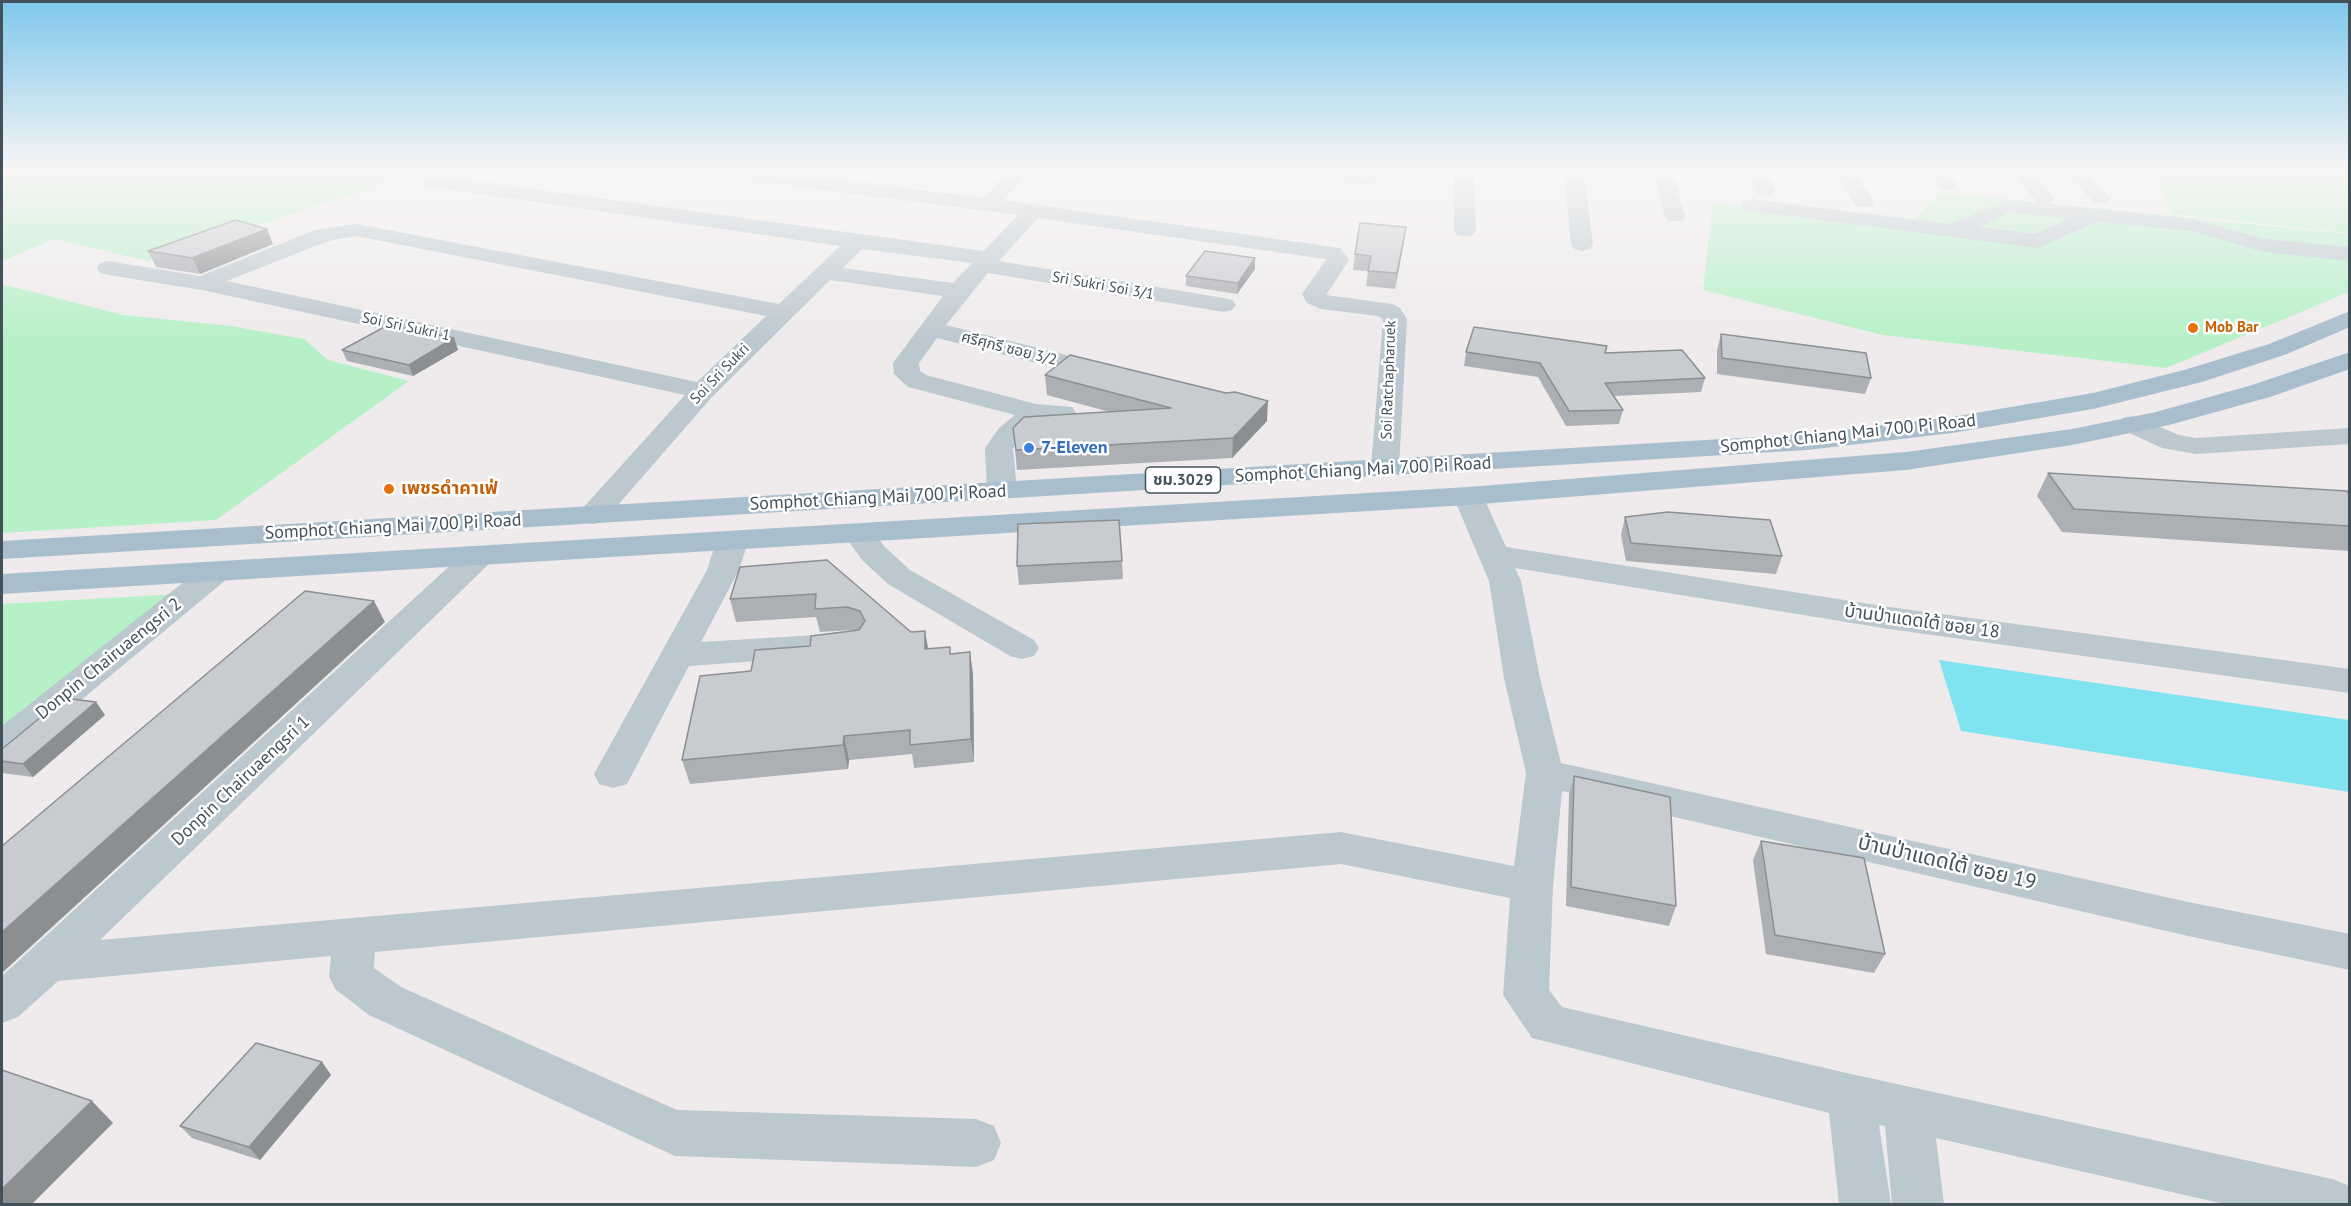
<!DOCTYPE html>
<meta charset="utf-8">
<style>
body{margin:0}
#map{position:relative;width:2351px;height:1206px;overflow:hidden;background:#efebec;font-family:"PT Sans",sans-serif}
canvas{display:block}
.frame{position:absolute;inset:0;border:3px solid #43515a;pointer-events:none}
</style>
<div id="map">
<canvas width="2351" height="1206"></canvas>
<div class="frame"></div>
</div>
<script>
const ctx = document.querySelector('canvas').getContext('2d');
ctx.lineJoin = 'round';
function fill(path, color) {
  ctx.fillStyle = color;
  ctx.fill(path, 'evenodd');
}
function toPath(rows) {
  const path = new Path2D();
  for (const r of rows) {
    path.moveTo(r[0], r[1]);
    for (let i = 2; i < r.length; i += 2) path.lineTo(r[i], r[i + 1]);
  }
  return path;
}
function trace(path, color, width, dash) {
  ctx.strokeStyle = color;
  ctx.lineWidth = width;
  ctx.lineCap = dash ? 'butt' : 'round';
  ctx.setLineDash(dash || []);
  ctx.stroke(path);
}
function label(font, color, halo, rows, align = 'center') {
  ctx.font = font + ' "PT Sans","Noto Sans Thai",sans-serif';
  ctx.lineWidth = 5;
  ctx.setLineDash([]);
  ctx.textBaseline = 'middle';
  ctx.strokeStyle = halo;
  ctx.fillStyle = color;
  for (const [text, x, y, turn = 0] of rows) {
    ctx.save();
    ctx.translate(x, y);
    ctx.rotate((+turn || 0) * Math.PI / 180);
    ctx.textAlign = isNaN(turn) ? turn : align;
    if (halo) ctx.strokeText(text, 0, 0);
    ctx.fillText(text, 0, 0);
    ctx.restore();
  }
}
fill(toPath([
 [2,172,421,172,148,261,54,239,2,261],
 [2153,172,2349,172,2349,233,2172,214],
 [1940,192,2349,234,2349,292,2166,368,1883,335,1703,290,1713,203,1914,219],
 [2,284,123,315,231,326,304,339,328,360,409,381,216,520,2,533],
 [179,594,2,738,2,604]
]), '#b6f0c7');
fill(toPath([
 [1939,660,2349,720,2349,792,1961,731]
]), '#80e3f0');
fill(toPath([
 [722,172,783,172,983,198,1008,172,1029,172,1003,200,1340,248,1349,260,1326,295,1392,304,1400,308,1407,319,1399,468,1395,474,1385,477,1375,474,1371,468,1383,319,1378,316,1321,309,1307,303,1302,294,1326,260,1325,259,1038,218,999,261,1224,298,1232,300,1236,305,1232,310,1224,312,988,273,946,325,1114,367,1118,372,1114,377,1105,380,937,338,919,363,920,371,926,375,1036,404,1072,407,1076,413,1072,419,1062,421,1042,420,1019,440,1013,448,1017,490,1012,496,1002,499,992,496,987,490,985,448,999,428,1015,415,908,387,894,374,893,363,943,296,830,280,712,397,604,521,593,524,582,521,578,515,582,509,685,395,202,290,108,275,100,273,97,268,100,263,108,261,200,276,315,230,356,224,779,304,840,246,432,187,425,185,422,181,425,177,432,175,984,251,1018,215,731,178,722,172],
 [356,236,766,316,697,382,227,281,328,241,356,236],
 [862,249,972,263,953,283,843,268,862,249],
 [1312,172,1363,172,1374,175,1377,179,1374,183,1367,185,1321,178,1312,172],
 [1454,172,1474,172,1476,230,1473,235,1465,236,1457,235,1454,230,1454,172],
 [1564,172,1584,172,1593,244,1590,249,1582,251,1574,249,1571,244,1564,172],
 [1653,172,1673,172,1685,217,1682,221,1668,221,1665,217,1653,172],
 [1747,172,1767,172,1775,191,1772,195,1758,195,1747,172],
 [1836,172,1856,172,1874,203,1871,207,1857,207,1836,172],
 [1929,172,1949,172,1957,184,1954,188,1947,190,1940,188,1929,172],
 [2013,172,2033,172,2055,199,2049,204,2192,219,2265,239,2350,247,2350,261,2264,252,2191,231,2096,222,2038,248,1751,211,1744,209,1741,205,1744,201,1751,199,1951,224,2007,200,2037,203,2013,172],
 [2010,212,2068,219,2035,234,1979,227,2010,212],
 [2066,172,2086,172,2111,199,2108,203,2094,203,2066,172],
 [2133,416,2179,435,2196,438,2350,428,2350,444,2196,454,2162,448,2123,430,2119,424,2123,418,2133,416],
 [1468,487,1478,490,1483,496,1506,547,1889,607,2350,669,2350,693,1889,629,1515,568,1521,581,1540,678,1561,763,2188,902,2350,934,2350,970,2188,936,1562,791,1553,886,1549,990,1562,1007,1851,1074,2332,1179,2350,1186,2350,1204,2224,1204,1936,1138,1944,1204,1892,1204,1885,1126,1879,1125,1891,1204,1839,1204,1829,1113,1532,1038,1503,995,1510,898,1341,864,375,952,374,968,401,987,677,1110,976,1119,994,1126,1001,1143,994,1160,976,1167,675,1156,369,1015,335,989,329,976,331,956,58,981,18,1017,2,1023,2,976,467,550,478,547,489,550,494,557,489,564,100,940,1341,832,1514,866,1526,773,1504,678,1489,581,1453,496,1458,490,1468,487],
 [859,526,870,528,884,546,910,570,1034,640,1039,648,1034,656,1022,659,1010,656,888,584,862,560,844,535,848,528,859,526],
 [732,533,743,535,748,542,739,570,701,642,816,635,828,638,833,646,828,654,816,657,689,666,627,784,613,788,599,784,594,774,707,570,716,542,721,535,732,533],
 [216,562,227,565,232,572,227,579,15,755,2,759,2,726,205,565,216,562]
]), '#bbc8cf');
fill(toPath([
 [2350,311,2350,327,2287,354,2202,382,2093,409,1952,433,1807,450,2,559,2,541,1807,434,1952,417,2093,393,2184,370,2269,344,2350,311],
 [2350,352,2350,369,2270,397,2169,425,2072,445,1906,470,1468,505,2,594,2,574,1468,487,1906,452,2072,429,2156,412,2252,385,2350,352]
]), '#a9becd');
fill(toPath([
 [1404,242,1395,289,1366,286,1368,271,1353,270,1355,254],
 [273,244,200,274,156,267,148,251],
 [1255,269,1237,294,1186,286,1186,276],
 [1721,334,1871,378,1865,394,1717,374,1717,351],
 [454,338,458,350,413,376,347,361,342,350],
 [1466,352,1605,353,1705,378,1701,392,1614,396,1623,410,1619,424,1566,426,1538,377,1464,366],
 [1045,375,1267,421,1232,458,1017,470,1013,428,1110,412,1047,395],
 [2048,473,2349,494,2349,551,2062,532,2037,496],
 [1625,517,1782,556,1776,574,1626,561,1621,535],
 [827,560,911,632,925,631,928,649,951,654,970,652,973,675,974,762,914,768,912,754,849,760,848,769,690,784,682,760,751,671,810,646,855,631,852,630,820,632,816,617,736,622,730,599],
 [1122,561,1123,579,1019,585,1017,566],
 [96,702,105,715,33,777,2,773,2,749],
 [1574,776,1676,906,1669,926,1566,906,1569,795],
 [1761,841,1885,954,1874,973,1766,954,1753,860],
 [322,1062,331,1075,260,1160,192,1138,180,1126]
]), '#acafb4');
fill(toPath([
 [1406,227,1404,242,1395,289,1397,273],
 [267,229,273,244,200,274,192,258],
 [1255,258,1255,269,1237,294,1238,283],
 [454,338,458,350,413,376,409,365],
 [1268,401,1267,421,1232,458,1233,438],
 [374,601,385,622,2,973,2,932],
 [925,631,929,654,925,649],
 [970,652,973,675,974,762,971,739],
 [96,702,105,715,33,777,23,764],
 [844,736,849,760,848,769,843,745],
 [322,1062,331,1075,260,1160,249,1147],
 [92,1101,113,1123,32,1204,2,1204,2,1189]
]), '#8c8f92');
const building = toPath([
 [236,220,267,229,192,258,148,251,236,220],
 [1360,223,1406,227,1397,273,1368,271,1371,256,1355,254,1360,223],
 [1205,251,1255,258,1238,283,1186,276,1205,251],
 [388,325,454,338,409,365,342,350,388,325],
 [1474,327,1607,346,1605,353,1682,350,1705,378,1605,383,1623,410,1569,411,1540,363,1466,352,1474,327],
 [1721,334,1866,353,1871,378,1722,358,1721,334],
 [1070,355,1226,393,1235,392,1268,401,1233,438,1016,450,1013,428,1024,417,1171,408,1045,375,1070,355],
 [2048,473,2347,491,2349,494,2349,526,2074,509,2048,473],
 [1668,512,1770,520,1782,556,1631,543,1625,517,1668,512],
 [1119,520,1122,561,1017,566,1018,524,1119,520],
 [827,560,911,632,925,631,925,649,950,647,950,654,970,652,971,739,910,745,910,730,844,736,843,745,682,760,700,676,751,671,755,650,810,646,811,636,859,630,865,621,860,611,847,607,815,609,816,594,730,599,740,567,827,560],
 [305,591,374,601,2,932,2,846,305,591],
 [64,698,96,702,23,764,2,761,2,749,64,698],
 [1574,776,1670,797,1676,906,1571,887,1574,776],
 [1761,841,1864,858,1885,954,1775,935,1761,841],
 [256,1043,322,1062,249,1147,180,1126,256,1043],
 [2,1070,92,1101,2,1189,2,1070]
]);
fill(building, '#c8ccd1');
trace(building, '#8c8f92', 1.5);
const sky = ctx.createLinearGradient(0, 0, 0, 341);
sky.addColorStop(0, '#7ec7eb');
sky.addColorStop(0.5, '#f8f6f6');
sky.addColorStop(1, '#f8f6f600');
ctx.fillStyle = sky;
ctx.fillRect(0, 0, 2351, 341);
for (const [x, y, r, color] of [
 [2193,328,6,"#e8710a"],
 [1029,448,6,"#3f7fe0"],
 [389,489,6,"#e8710a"]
]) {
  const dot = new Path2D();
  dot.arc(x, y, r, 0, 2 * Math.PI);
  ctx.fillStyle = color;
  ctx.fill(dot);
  trace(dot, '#fff', 2);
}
label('15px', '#43515a', '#fff', [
 ["Sri Sukri Soi 3/1",1103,286,10],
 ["Soi Sri Sukri 1",406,327,12],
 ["ศรีศุกรี ซอย 3/2",1009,349,14],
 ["Soi Sri Sukri",720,374,-46],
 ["Soi Ratchapharuek",1389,380,-88]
]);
label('bold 15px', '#c56008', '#fff', [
 ["Mob Bar",2205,328]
], 'left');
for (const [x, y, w] of [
 [1183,480,75]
]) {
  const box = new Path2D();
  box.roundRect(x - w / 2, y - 13, w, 26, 4.5);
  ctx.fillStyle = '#fff';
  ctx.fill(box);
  trace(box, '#43515a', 1.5);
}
label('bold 16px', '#43515a', null, [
 ["ชม.3029",1183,480]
]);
label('18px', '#43515a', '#fff', [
 ["Somphot Chiang Mai 700 Pi Road",1848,434,-6],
 ["Somphot Chiang Mai 700 Pi Road",1363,470,-3],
 ["Somphot Chiang Mai 700 Pi Road",878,498,-3],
 ["Somphot Chiang Mai 700 Pi Road",393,527,-3],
 ["บ้านป่าแดดใต้ ซอย 18",1922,622,8],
 ["Donpin Chairuaengsri 2",109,659,-39],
 ["Donpin Chairuaengsri 1",241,781,-43]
]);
label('bold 18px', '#366cbe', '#fff', [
 ["7-Eleven",1041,448]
], 'left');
label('bold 18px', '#c56008', '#fff', [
 ["เพชรดำคาเฟ่",401,489]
], 'left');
label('21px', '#43515a', '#fff', [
 ["บ้านป่าแดดใต้ ซอย 19",1947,863,13]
]);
</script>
